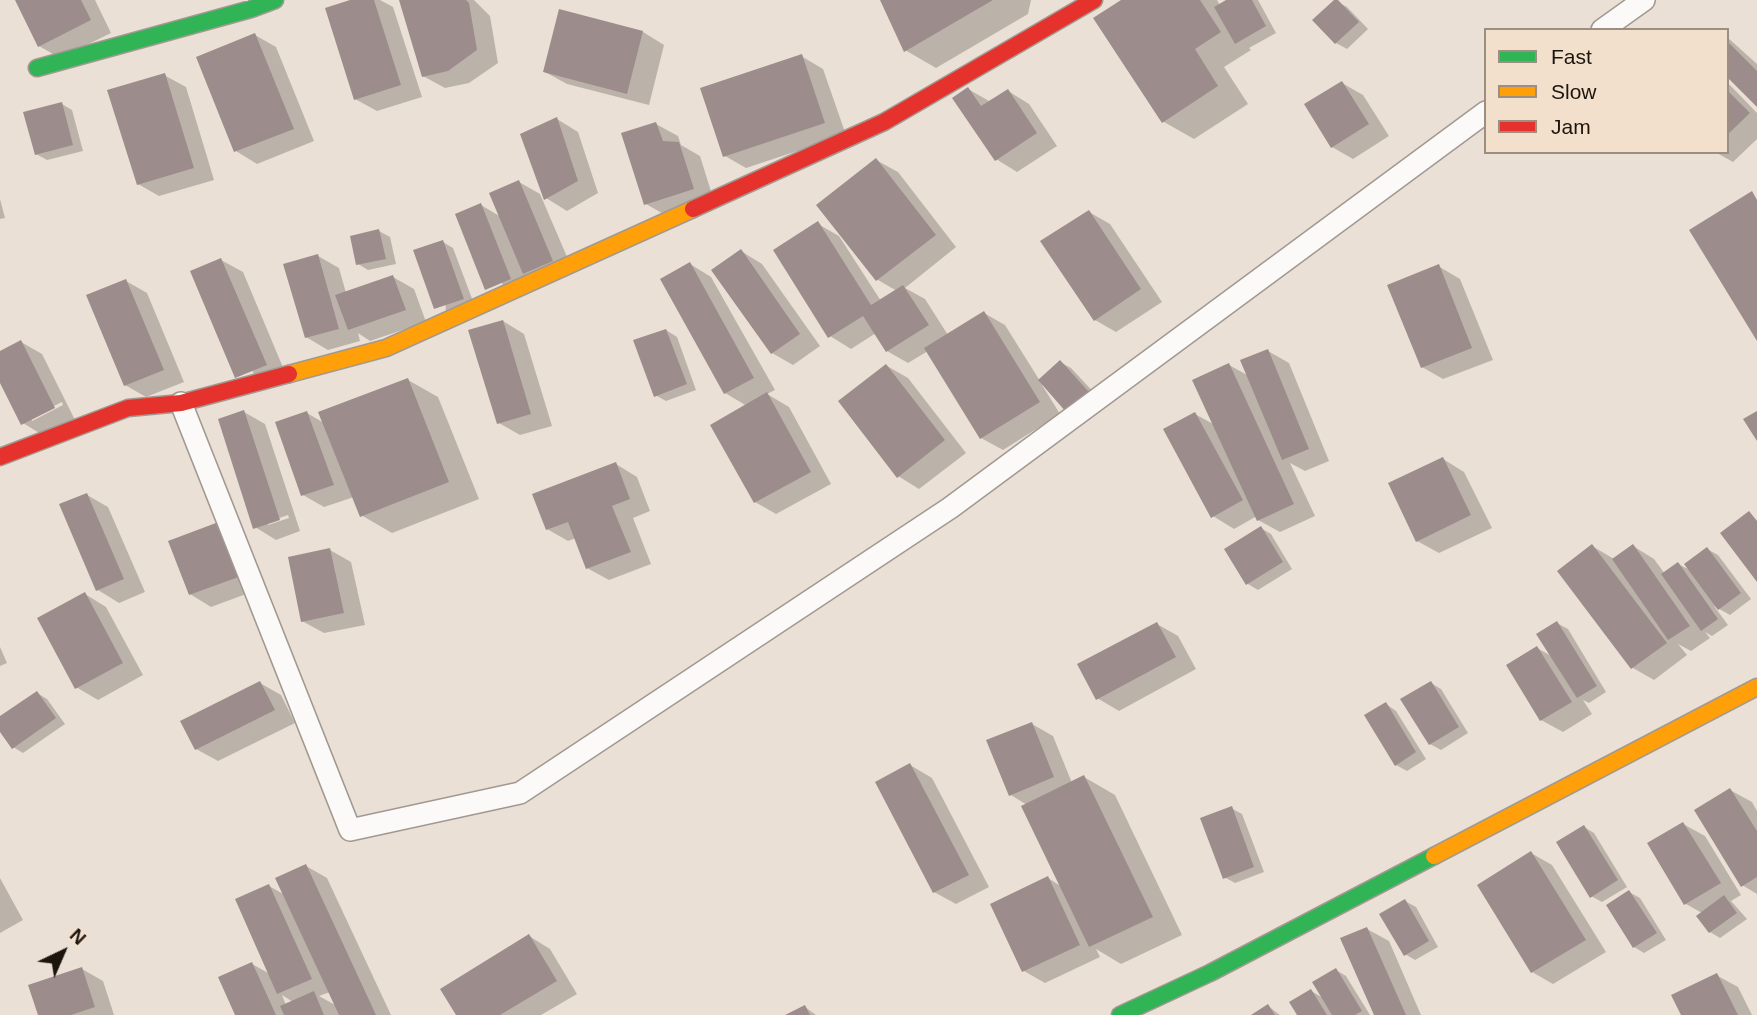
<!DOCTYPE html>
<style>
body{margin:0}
#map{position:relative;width:1757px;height:1015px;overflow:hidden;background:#eae0d5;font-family:Arial,sans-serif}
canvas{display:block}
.legend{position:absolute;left:1484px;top:28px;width:245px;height:126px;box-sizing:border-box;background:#f2e0cd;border:2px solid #9c8f81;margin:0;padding:9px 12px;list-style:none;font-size:21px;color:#1b150e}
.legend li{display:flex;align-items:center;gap:14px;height:35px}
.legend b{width:35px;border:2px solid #9c8f81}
.north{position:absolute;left:28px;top:917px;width:70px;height:70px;-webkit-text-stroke:5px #f2e0cd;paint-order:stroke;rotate:44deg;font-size:19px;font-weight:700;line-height:28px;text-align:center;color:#1b150e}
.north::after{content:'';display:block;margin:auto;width:24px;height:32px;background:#1b150e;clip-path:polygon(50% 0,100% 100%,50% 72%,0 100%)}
</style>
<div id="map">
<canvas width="1757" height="1015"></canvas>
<ul class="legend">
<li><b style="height:9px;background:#30b455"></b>Fast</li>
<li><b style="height:9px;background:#ff9f0a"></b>Slow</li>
<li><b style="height:9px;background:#e5322d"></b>Jam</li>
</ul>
<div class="north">N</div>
</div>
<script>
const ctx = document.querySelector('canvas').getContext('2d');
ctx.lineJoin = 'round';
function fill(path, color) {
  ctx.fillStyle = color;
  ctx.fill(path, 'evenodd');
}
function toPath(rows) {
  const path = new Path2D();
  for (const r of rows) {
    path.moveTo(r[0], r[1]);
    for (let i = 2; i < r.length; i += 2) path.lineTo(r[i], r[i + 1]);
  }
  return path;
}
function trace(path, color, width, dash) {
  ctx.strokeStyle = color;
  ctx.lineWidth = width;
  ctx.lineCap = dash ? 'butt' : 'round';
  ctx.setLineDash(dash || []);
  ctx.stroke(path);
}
fill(toPath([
 [17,0,95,0,111,33,60,58,39,46],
 [356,0,380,0,393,7,422,97,377,111,355,99],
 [401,0,474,0,490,16,498,63,469,83,445,88,423,76],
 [882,0,1031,0,1028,14,936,68,905,50],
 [1124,0,1217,0,1220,5,1230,0,1258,0,1276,33,1249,48,1251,50,1224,67,1248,104,1194,139,1164,122],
 [1336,1,1347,7,1368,29,1347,49,1336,43,1315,20],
 [561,11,643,32,664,45,649,105,567,84,545,72],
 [255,35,276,47,314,141,257,164,236,151],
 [1727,37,1757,64,1757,104,1727,74],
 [801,56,823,69,846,135,746,168,725,156],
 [164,75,186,87,214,180,159,196,138,184],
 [1727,82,1757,113,1757,139,1733,162,1715,152,1727,152],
 [1342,83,1363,95,1389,136,1353,159,1332,147],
 [968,89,989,101,1008,91,1029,104,1057,146,1017,172,996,159],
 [62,104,72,110,83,151,47,160,36,154],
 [557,119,578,132,598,193,567,211,546,198],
 [656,124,678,136,681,145,700,156,714,201,667,216,646,204],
 [876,160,898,172,956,247,905,288,925,299,948,335,984,313,1005,325,1040,381,1060,362,1071,368,1099,398,1044,384,1042,385,1060,414,1003,450,981,438,928,351,908,363,887,351,876,333,851,349,830,336,818,224,839,236,881,301,897,291,878,280,819,205],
 [519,182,540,194,574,273,507,301,481,205,501,217],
 [0,199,5,218,0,219],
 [1089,212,1110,224,1162,302,1116,332,1095,320],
 [379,231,390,237,396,264,368,270,358,264],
 [443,242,453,248,474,304,446,314],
 [741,251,762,264,820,346,793,365,772,353],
 [318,256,339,268,346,293,393,277,414,289,426,322,370,341,358,333,360,341,328,350,306,337],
 [221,260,243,272,287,377,258,389],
 [690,264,711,277,775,390,767,394,789,407,831,484,776,514,755,502,747,406,725,393],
 [1438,266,1460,279,1493,360,1443,379,1422,367],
 [126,281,147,293,184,382,146,397,125,385],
 [503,321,524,334,552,426,520,435,499,423],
 [666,330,677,337,696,390,666,401,655,395],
 [21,342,42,354,75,420,44,436,23,423,0,379,0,353],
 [62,402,63,405,32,421,32,417],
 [1268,351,1289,363,1329,461,1305,471,1290,463,1315,516,1280,532,1258,520,1257,516,1234,529,1213,516,1195,414,1215,425,1229,365,1249,376],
 [887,366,908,378,966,453,919,489,898,476],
 [408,380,438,397,479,499,392,533,361,515,354,497,324,507,303,495,307,413,324,423],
 [244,412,265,424,300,531,276,540,255,527],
 [288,515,289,518,268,525,268,522],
 [1443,459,1464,472,1492,528,1439,553,1417,541],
 [616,464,637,477,650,511,633,518,651,564,609,580,587,568,576,538,568,541,547,529],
 [87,495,108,507,145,592,119,603,98,590],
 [224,522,245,534,265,587,211,607,190,594],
 [1261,528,1271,534,1292,569,1258,590,1248,584],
 [1592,546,1614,559,1633,546,1654,559,1665,574,1678,564,1692,571,1707,549,1718,555,1751,599,1730,615,1714,606,1728,625,1712,636,1705,632,1710,638,1691,651,1678,644,1687,655,1654,680,1633,668],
 [330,550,351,562,365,625,324,633,302,621],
 [85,594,106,607,143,675,98,700,76,687],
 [1557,623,1568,629,1606,692,1589,703,1583,700,1592,714,1563,732,1541,720,1508,666,1537,648,1553,657],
 [1157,624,1178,636,1196,669,1119,711,1097,698],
 [0,647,7,663,0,666],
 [260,683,281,695,295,723,218,761,196,749],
 [1431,683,1441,689,1468,733,1441,750,1430,744,1403,700],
 [37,693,47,699,65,724,23,753,13,747,0,729,0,718],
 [1386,704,1396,711,1426,759,1407,771,1396,765],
 [1032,724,1053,736,1072,783,1084,777,1115,795,1182,935,1121,964,1096,949,1100,957,1045,983,1024,971,1048,878,1062,887,1027,805,1011,795],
 [910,765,932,778,989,887,956,904,934,892],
 [1730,790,1752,802,1757,811,1757,894,1742,885],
 [1231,808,1242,814,1264,872,1235,883,1224,877],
 [1683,824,1705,836,1741,895,1731,901,1747,919,1720,938,1710,932,1702,913,1686,904],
 [1584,827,1594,833,1627,887,1602,902,1591,896],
 [1531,853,1552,865,1606,952,1553,984,1532,972],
 [306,866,327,878,391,1015,237,1015,252,964,270,974,269,886,285,895],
 [330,992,337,1006,319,996],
 [282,995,293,1002,286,1005],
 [0,878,23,920,0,933],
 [1629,892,1640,898,1666,940,1644,953,1634,947],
 [1405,901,1416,907,1438,947,1415,960,1405,954],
 [1367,929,1389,941,1421,1015,1376,1015],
 [529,936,550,949,577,994,541,1015,458,1015],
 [82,969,103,981,114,1015,39,1015],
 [1336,970,1346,976,1370,1015,1299,1015,1311,991,1325,999],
 [1716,975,1738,987,1752,1015,1683,1015],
 [1268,1006,1280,1015,1254,1015],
 [805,1007,816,1015,789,1015]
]), '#0003');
fill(toPath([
 [15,0,81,0,91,20,38,47],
 [350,0,374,0,401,85,354,100,325,8],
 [399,0,466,0,469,3,477,50,448,71,422,77],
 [880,0,993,0,904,52],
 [1121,0,1200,0,1221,32,1195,49,1218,86,1162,123,1093,18],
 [1226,0,1252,0,1266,26,1235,44,1214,7],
 [1334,0,1338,0,1359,22,1335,44,1312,20],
 [559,9,643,31,627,94,543,72],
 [255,33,294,129,234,152,196,57],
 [1727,41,1757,71,1757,107,1727,77],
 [802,54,825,123,723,157,700,88],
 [165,73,194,168,137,185,107,90],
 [1342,81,1369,124,1331,148,1304,104],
 [968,87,981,106,1008,89,1037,133,995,161,952,98],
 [1727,90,1750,113,1727,135],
 [62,102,73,145,35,155,23,112],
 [557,117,578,181,544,200,520,134],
 [656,122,663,141,679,142,694,189,644,205,621,133],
 [876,158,936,235,876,281,816,205],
 [519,180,553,261,523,274,489,193],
 [1752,191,1757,200,1757,341,1689,230],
 [481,203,511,279,485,290,455,214],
 [1089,210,1141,289,1094,321,1040,241],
 [818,221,871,305,903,285,929,325,886,352,863,316,828,338,773,250],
 [379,229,386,259,356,265,350,236],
 [443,240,464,299,434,309,413,250],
 [741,249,800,334,771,354,711,270],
 [318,254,339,329,305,338,283,264],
 [221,258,267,365,235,378,190,271],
 [690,262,754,378,724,394,660,279],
 [1439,264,1472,348,1421,368,1387,285],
 [393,275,406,310,348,330,335,295],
 [126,279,164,370,124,386,86,295],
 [984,311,1040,402,980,439,924,348],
 [503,320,531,414,497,424,468,330],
 [666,329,687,384,654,397,633,340],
 [21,340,55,408,21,425,0,383,0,351],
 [1268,349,1309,449,1282,460,1240,360],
 [1060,360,1089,392,1067,413,1038,380],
 [1229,363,1294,504,1257,521,1192,380],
 [886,364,945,440,897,478,838,401],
 [408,378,449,482,360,517,318,412],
 [767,392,811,472,754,503,710,425],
 [244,410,280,520,253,529,218,419],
 [307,411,334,485,301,496,275,422],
 [1757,411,1757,441,1743,419],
 [1195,412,1243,500,1211,518,1163,429],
 [1443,457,1471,515,1416,542,1388,483],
 [616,462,630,499,612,506,631,552,586,569,568,522,546,530,532,494],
 [87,493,124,579,96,591,59,504],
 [1749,511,1757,521,1757,582,1720,533],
 [224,520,244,575,189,595,168,541],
 [1261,526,1283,562,1246,585,1224,549],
 [1592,544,1667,643,1631,669,1557,571],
 [1633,544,1690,626,1668,640,1612,559],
 [1707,547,1741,593,1718,610,1684,564],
 [330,548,344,613,301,622,288,557],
 [1678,562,1718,619,1701,631,1661,574],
 [85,592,123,663,75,689,37,618],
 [1557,621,1597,686,1577,698,1536,634],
 [1157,622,1176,657,1096,700,1077,664],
 [1537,646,1572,702,1540,721,1506,665],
 [260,681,275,710,195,750,180,721],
 [1431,681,1459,727,1429,745,1400,699],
 [37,691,56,718,12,749,0,732,0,716],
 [1386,702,1416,752,1395,766,1364,715],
 [1032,722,1054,777,1009,796,986,740],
 [910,763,969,875,933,893,875,782],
 [1084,775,1153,917,1089,947,1021,806],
 [1730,788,1757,831,1757,877,1741,887,1694,810],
 [1232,806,1254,867,1223,879,1200,818],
 [1683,822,1721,883,1684,905,1647,843],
 [1584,825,1618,880,1590,898,1556,842],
 [1531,851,1586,940,1531,973,1477,885],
 [306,864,376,1015,339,1015,275,878],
 [1048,876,1080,945,1022,972,990,904],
 [269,884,312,979,277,994,235,899],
 [1629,890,1657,933,1633,948,1606,905],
 [1724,895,1737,913,1709,933,1696,916],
 [1405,899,1429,941,1404,956,1379,914],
 [1367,927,1406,1015,1374,1015,1340,938],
 [529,934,557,981,500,1015,456,1015,440,989],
 [252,962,276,1015,235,1015,218,977],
 [82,967,95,1007,71,1015,38,1015,28,985],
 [1336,968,1362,1011,1355,1015,1332,1015,1312,982],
 [1717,973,1738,1015,1681,1015,1671,995],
 [1311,989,1327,1015,1297,1015,1289,1002],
 [314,991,324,1015,284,1015,280,1006],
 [1268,1004,1275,1015,1251,1015],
 [805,1005,810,1015,785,1015]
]), '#9c8c8b');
const lane = toPath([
 [1602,30,1644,0],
 [181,403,350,830,520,793,950,508,1486,112]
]);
const fast = toPath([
 [37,68,251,9,275,0],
 [1120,1015,1210,973,1434,856]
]);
const slow = toPath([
 [289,374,386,348,693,209],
 [1434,856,1757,687]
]);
const jam = toPath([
 [693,209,884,122,1094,0],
 [0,457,128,408,181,403,289,374]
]);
trace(lane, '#a19991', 24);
trace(fast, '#a19991', 19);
trace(slow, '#a19991', 19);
trace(jam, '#a19991', 19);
trace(lane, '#fcfaf9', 21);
trace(fast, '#30b455', 16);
trace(slow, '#ff9f0a', 16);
trace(jam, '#e5322d', 16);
</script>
